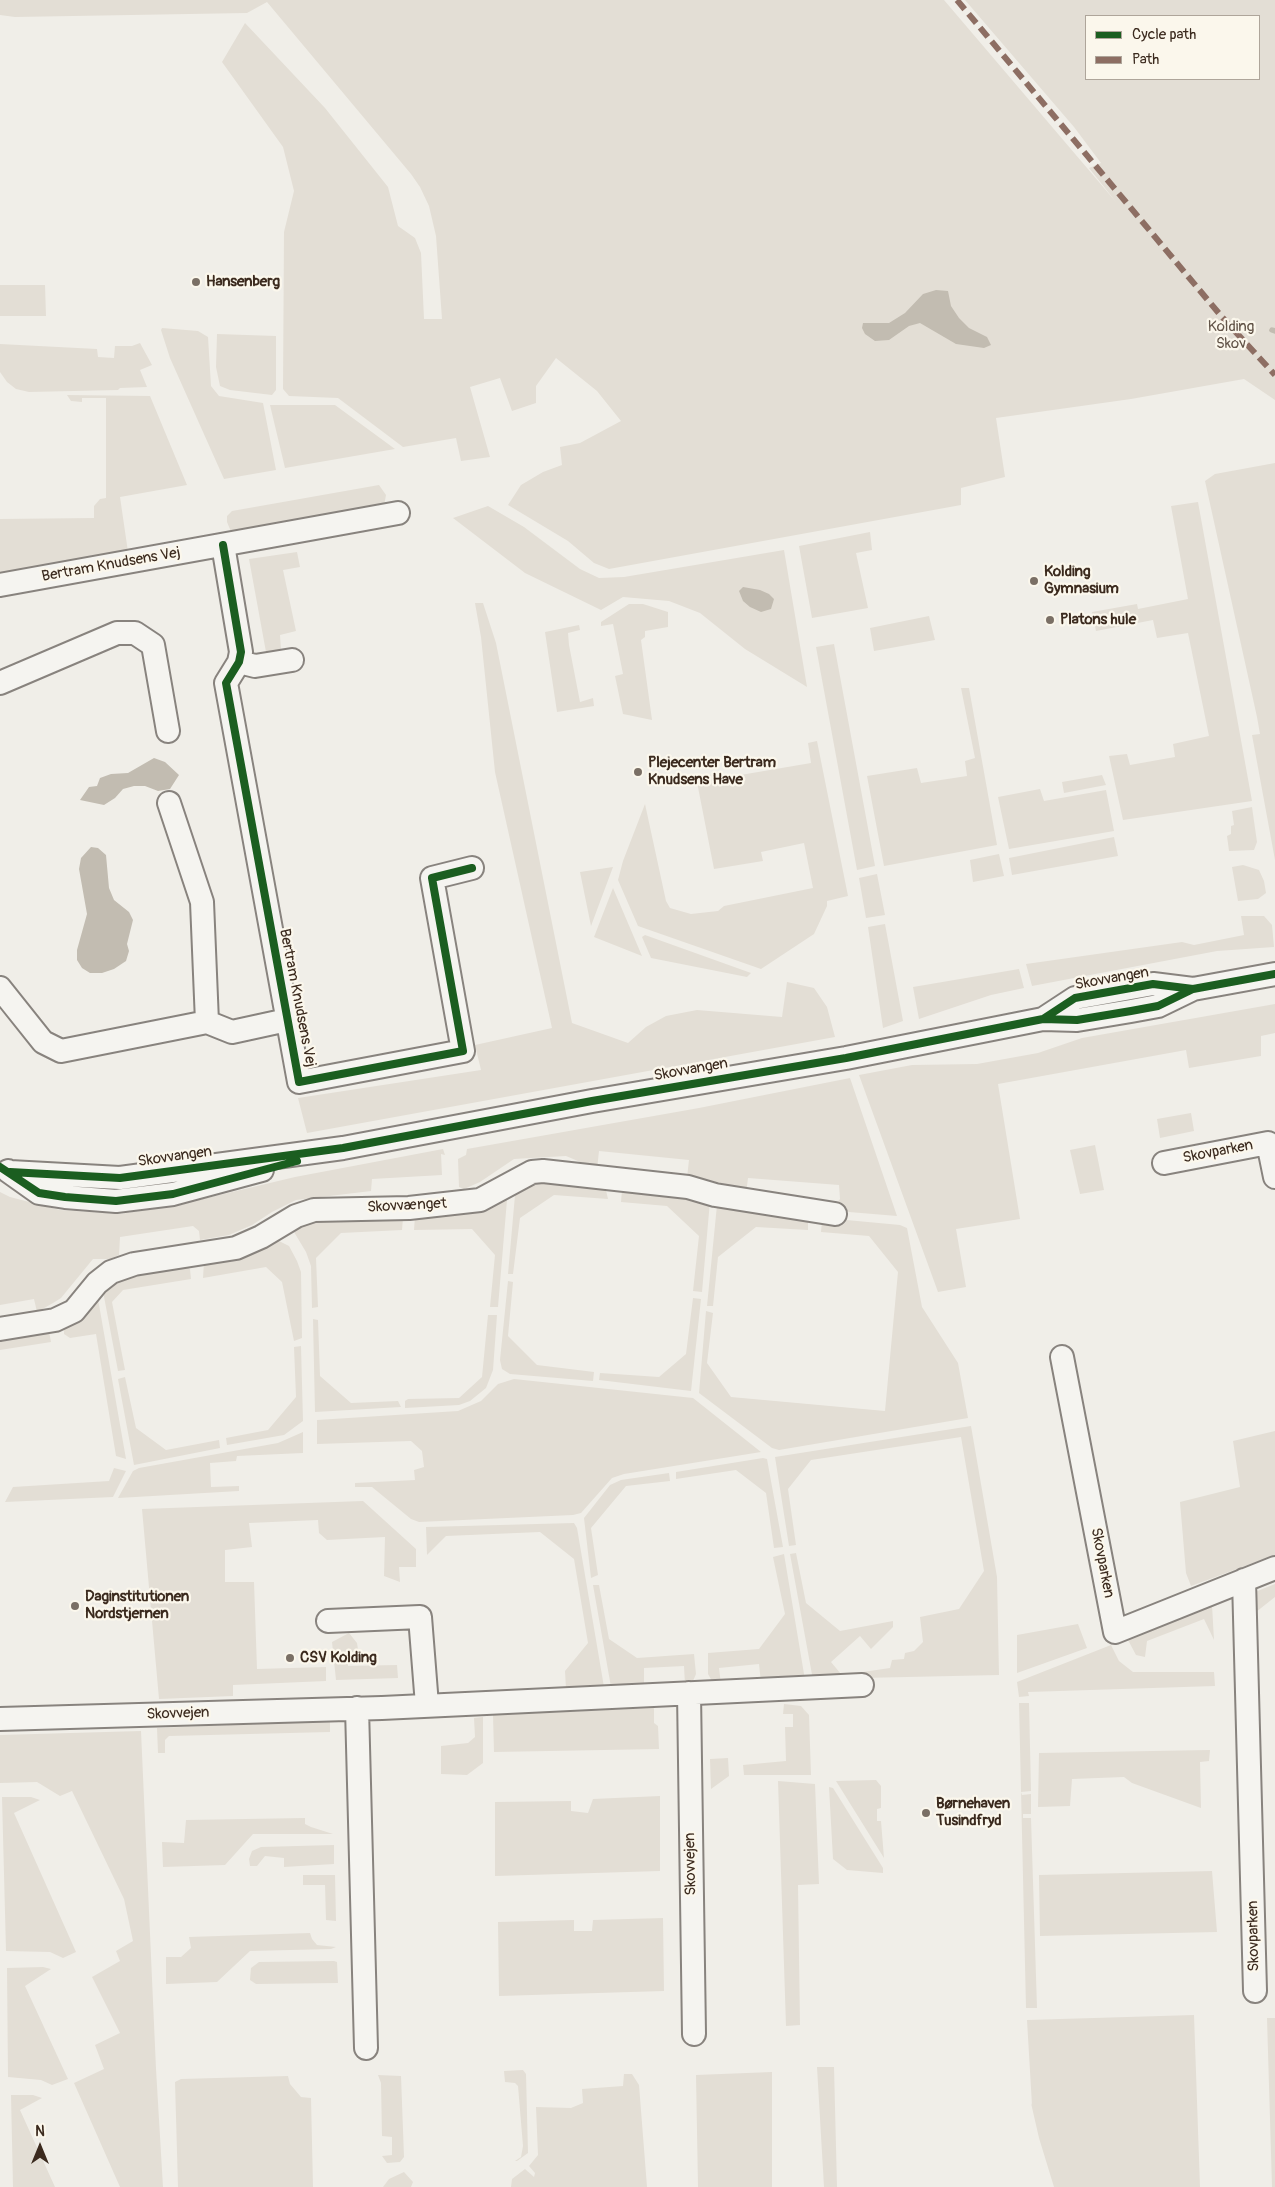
<!DOCTYPE html>
<meta charset="utf-8">
<style>
body{margin:0}
#map{position:relative;width:1275px;height:2187px;overflow:hidden;background:#f0eee8;font-family:Pangolin,sans-serif}
canvas{display:block}
.legend{position:absolute;left:1085px;top:15px;width:175px;height:65px;box-sizing:border-box;background:#fbf7ec;border:1px solid #aea59a;margin:0;padding:6px 9px;list-style:none;font-size:15px;color:#3b2a1e}
.legend li{display:flex;align-items:center;gap:10px;height:25px}
.legend b{width:25px;border:1px solid #aea59a}
.north{position:absolute;left:15px;top:2122px;width:50px;height:50px;-webkit-text-stroke:4px #fbf7ec;paint-order:stroke;rotate:0deg;font-size:14px;font-weight:700;line-height:20px;text-align:center;color:#3b2a1e}
.north::after{content:'';display:block;margin:auto;width:18px;height:22px;background:#3b2a1e;clip-path:polygon(50% 0,100% 100%,50% 72%,0 100%)}
</style>
<div id="map">
<canvas width="1275" height="2187"></canvas>
<ul class="legend">
<li><b style="height:6px;background:#1b5e20"></b>Cycle path</li>
<li><b style="height:6px;background:#8d6e63"></b>Path</li>
</ul>
<div class="north">N</div>
</div>
<script>
const ctx = document.querySelector('canvas').getContext('2d');
ctx.lineJoin = 'round';
function fill(path, color) {
  ctx.fillStyle = color;
  ctx.fill(path, 'evenodd');
}
function toPath(rows) {
  const path = new Path2D();
  for (const r of rows) {
    path.moveTo(r[0], r[1]);
    for (let i = 2; i < r.length; i += 2) path.lineTo(r[i], r[i + 1]);
  }
  return path;
}
function trace(path, color, width, dash) {
  ctx.strokeStyle = color;
  ctx.lineWidth = width;
  ctx.lineCap = dash ? 'butt' : 'round';
  ctx.setLineDash(dash || []);
  ctx.stroke(path);
}
function label(font, color, halo, rows, align = 'center') {
  ctx.font = font + ' Pangolin,sans-serif';
  ctx.lineWidth = 4.5;
  ctx.setLineDash([]);
  ctx.textBaseline = 'middle';
  ctx.strokeStyle = halo;
  ctx.fillStyle = color;
  for (const [text, x, y, turn = 0] of rows) {
    ctx.save();
    ctx.translate(x, y);
    ctx.rotate((+turn || 0) * Math.PI / 180);
    ctx.textAlign = isNaN(turn) ? turn : align;
    if (halo) ctx.strokeText(text, 0, 0);
    ctx.fillText(text, 0, 0);
    ctx.restore();
  }
}
fill(toPath([
 [0,0,944,0,1116,202,1089,168,1101,163,1074,127,965,0,1275,0,1275,400,1244,379,1131,399,996,418,1005,477,961,488,961,505,609,569,594,563,568,541,508,505,521,485,543,472,562,465,560,447,580,443,621,421,597,391,556,358,536,386,536,403,512,411,500,378,470,387,490,457,461,461,456,438,403,447,338,398,289,396,283,389,284,232,294,191,283,147,222,62,245,23,325,108,388,187,398,226,415,238,421,253,424,319,442,319,436,236,429,206,420,187,411,174,267,2,247,13,15,17,0,15],
 [1086,16,1259,16,1259,79,1086,79],
 [0,285,45,285,46,316,0,316],
 [162,328,198,331,208,337,211,386,219,396,263,403,276,470,224,479,170,358,161,330],
 [217,334,276,336,276,390,272,395,230,390,220,386,216,367],
 [140,343,152,365,140,370,147,387,120,388,118,390,29,392,16,389,7,382,0,372,0,344,97,349,98,357,114,358,115,346,132,346],
 [67,395,150,396,187,485,120,497,128,552,0,576,0,519,94,518,94,506,100,499,106,498,106,398,82,398,82,402,71,401],
 [270,405,335,405,395,449,285,468],
 [1275,463,1275,860,1252,735,1260,734,1257,717,1205,481,1215,474],
 [379,485,386,495,384,506,232,534,227,522,227,516,232,511],
 [1198,502,1252,801,1123,820,1109,756,1127,754,1130,765,1175,757,1173,744,1209,736,1188,633,1157,638,1153,620,1096,631,1092,612,1137,604,1138,609,1188,599,1171,506],
 [488,506,524,527,580,569,599,578,624,577,784,550,807,687,745,649,700,613,669,601,623,597,601,610,525,573,453,518],
 [870,532,872,550,856,553,868,608,812,618,799,546],
 [297,552,300,567,283,570,296,631,280,635,281,650,266,652,249,559],
 [475,603,483,603,496,643,572,1023,628,1043,646,1027,666,1016,697,1010,782,1017,787,982,814,988,827,1007,835,1037,307,1133,298,1098,481,1070,475,1045,552,1028,495,772,481,637],
 [629,604,643,604,668,612,668,627,645,631,645,637,641,640,652,720,623,714,615,676,623,674,613,624,601,626,601,622],
 [929,616,935,640,874,651,870,628],
 [579,625,580,630,568,633,569,645,580,702,593,698,594,706,557,712,545,632],
 [834,644,875,866,857,870,816,647],
 [961,688,969,688,997,845,884,866,867,776,917,768,921,783,967,776,965,761,975,758],
 [817,741,848,896,827,901,827,906,814,934,761,969,638,926,618,880,623,861,645,804,666,901,670,908,691,914,718,911,724,906,813,888,804,843,761,852,763,861,714,869,696,777,716,774,717,779,811,763,808,743],
 [1102,775,1106,785,1064,793,1062,782],
 [1040,789,1044,801,1106,790,1114,831,1009,849,998,797],
 [1252,807,1257,842,1254,850,1229,851,1227,836,1231,834,1231,826,1234,825,1232,811],
 [1114,837,1118,856,1012,875,1009,858],
 [999,854,1004,876,973,882,970,860],
 [1243,865,1259,870,1264,881,1266,893,1258,899,1238,901,1232,867],
 [613,867,591,926,580,872],
 [877,874,885,915,866,918,859,878],
 [613,888,642,956,594,937],
 [1241,916,1264,916,1272,925,1274,947,1217,951,1032,986,1026,964,1182,942,1194,945,1244,935],
 [885,924,903,1021,883,1028,868,927],
 [645,935,751,973,747,977,651,958,642,937],
 [1019,969,1024,988,991,995,919,1019,913,987],
 [1275,1004,1275,1033,1261,1036,1261,1056,1189,1068,1186,1050,998,1084,1020,1219,956,1229,966,1287,938,1292,859,1075,912,1065,977,1064,1038,1053,1082,1038],
 [850,1078,897,1216,849,1212,839,1208,836,1204,840,1199,839,1185,748,1178,746,1194,687,1178,689,1160,599,1151,597,1169,566,1156,514,1159,480,1182,464,1189,459,1187,458,1159,466,1155,467,1149,699,1108],
 [1191,1113,1194,1131,1160,1138,1157,1119],
 [1095,1145,1104,1190,1080,1194,1070,1150],
 [443,1149,445,1155,441,1154,442,1175,372,1179,371,1191,296,1200,272,1212,252,1225,229,1235,200,1240,199,1231,193,1226,120,1237,119,1255,110,1259,93,1259,61,1298,53,1303,37,1312,34,1299,0,1305,0,1192,10,1197,60,1210,121,1214,190,1202,295,1177],
 [523,1181,605,1186,608,1199,554,1195,520,1218,513,1274,508,1274,516,1184],
 [627,1187,710,1201,702,1292,693,1291,699,1236,667,1206,621,1202,622,1190],
 [508,1188,498,1307,490,1307,495,1255,472,1229,414,1230,415,1216],
 [717,1205,808,1219,808,1230,756,1227,718,1257,713,1306,707,1306],
 [403,1218,402,1230,341,1233,316,1258,318,1307,312,1308,311,1266,306,1252,291,1227,304,1219],
 [825,1218,900,1225,907,1228,922,1307,958,1363,968,1418,779,1450,772,1448,699,1393,706,1311,713,1313,707,1363,731,1397,885,1411,898,1272,869,1236,821,1232,822,1221],
 [277,1240,289,1246,297,1261,301,1272,302,1338,294,1341,282,1282,266,1267,203,1278,204,1262],
 [185,1265,190,1269,191,1279,123,1290,112,1302,125,1370,118,1371,102,1286,108,1279],
 [508,1281,513,1282,508,1336,537,1365,594,1372,593,1381,510,1374,502,1369,500,1360],
 [693,1298,701,1299,691,1391,599,1380,600,1373,659,1377,686,1354],
 [98,1299,126,1459,116,1456,96,1334,70,1338,64,1334,64,1327],
 [488,1315,497,1315,493,1370,486,1388,470,1401,459,1405,405,1408,405,1401,408,1399,459,1398,482,1377],
 [313,1319,318,1320,320,1376,351,1403,398,1401,401,1407,315,1412],
 [48,1326,51,1342,0,1350,0,1334],
 [301,1346,303,1421,284,1435,227,1445,226,1438,268,1430,296,1397,294,1347],
 [125,1377,136,1428,166,1450,219,1440,220,1448,134,1465,118,1379],
 [514,1379,693,1398,761,1452,624,1474,612,1478,581,1513,573,1515,419,1522,411,1519,372,1487,355,1487,355,1483,415,1480,414,1470,424,1467,422,1451,411,1441,317,1444,317,1420,458,1411,481,1401,498,1384],
 [971,1426,997,1577,999,1675,861,1678,863,1672,890,1668,892,1660,904,1659,905,1653,914,1651,923,1642,920,1617,959,1609,984,1571,961,1437,811,1460,788,1489,796,1545,789,1546,775,1457],
 [1275,1431,1275,1555,1191,1586,1186,1573,1180,1502,1240,1487,1233,1441],
 [303,1432,303,1453,237,1456,236,1461,210,1463,211,1487,239,1486,239,1491,118,1498,133,1471,139,1468,278,1443],
 [763,1458,767,1459,783,1547,774,1548,766,1493,736,1470,676,1479,676,1472],
 [114,1468,126,1471,113,1497,5,1502,13,1487,109,1481],
 [669,1473,670,1481,626,1486,591,1528,598,1575,591,1578,584,1518,610,1485,621,1480],
 [363,1501,416,1549,416,1567,399,1567,400,1582,384,1576,385,1537,327,1540,319,1533,318,1520,249,1523,252,1547,225,1550,225,1582,254,1582,257,1669,326,1667,326,1681,233,1685,233,1696,159,1699,142,1509],
 [574,1523,577,1528,604,1687,566,1689,565,1671,588,1643,574,1559,540,1532,446,1536,427,1555,426,1527],
 [796,1553,806,1603,840,1631,893,1621,893,1627,871,1649,860,1636,831,1662,841,1674,838,1677,813,1680,790,1554],
 [784,1554,805,1680,761,1683,759,1664,719,1668,721,1684,712,1681,708,1674,708,1653,759,1649,785,1614,773,1557],
 [1275,1584,1275,1597,1256,1612,1255,1592],
 [593,1585,599,1585,609,1639,637,1658,694,1654,696,1674,693,1681,685,1685,684,1666,644,1668,644,1688,611,1687],
 [1212,1605,1214,1640,1204,1619,1147,1641,1145,1657,1136,1655,1128,1640],
 [1078,1624,1087,1648,1017,1673,1017,1635],
 [349,1633,357,1643,359,1656,348,1656,348,1666,397,1665,398,1678,336,1680,332,1642],
 [1111,1645,1119,1661,1133,1672,1214,1672,1215,1686,1028,1692,1029,1696,1019,1697,1017,1682],
 [1019,1703,1029,1703,1031,1791,1021,1792,1022,1795,1031,1794,1031,1814,1023,1814,1023,1818,1031,1818,1037,2008,1026,2008],
 [784,1704,801,1706,809,1715,811,1775,744,1775,743,1765,786,1761,785,1727,793,1727,793,1714,783,1714],
 [654,1708,654,1723,658,1726,659,1749,494,1752,493,1715],
 [483,1717,483,1763,467,1775,441,1774,441,1746,468,1743,475,1737,474,1718],
 [330,1721,330,1732,169,1736,165,1740,165,1753,158,1753,157,1728],
 [141,1731,156,2069,163,2187,120,2187,74,2083,104,2069,95,2045,120,2033,92,1977,120,1961,116,1951,133,1941,124,1899,72,1791,60,1796,37,1782,0,1783,0,1735],
 [1210,1750,1209,1761,1200,1762,1201,1808,1132,1783,1124,1777,1072,1779,1070,1806,1038,1807,1039,1753],
 [728,1758,729,1776,711,1789,710,1759],
 [876,1780,881,1786,881,1808,877,1809,877,1821,881,1821,884,1858,836,1781],
 [778,1781,815,1784,819,1884,798,1885,800,2025,786,2026],
 [829,1787,833,1788,883,1868,883,1873,847,1870,833,1859],
 [660,1796,660,1871,495,1876,495,1802,571,1801,571,1811,588,1813,593,1799],
 [2,1797,31,1797,40,1800,14,1813,76,1952,63,1958,50,1952,6,1951],
 [305,1818,305,1824,311,1827,333,1834,253,1834,225,1865,163,1867,162,1842,184,1843,186,1820],
 [334,1845,334,1864,284,1867,284,1858,265,1856,257,1866,250,1866,249,1859,252,1851,261,1847],
 [1212,1871,1217,1932,1040,1936,1039,1875],
 [303,1875,335,1875,336,1921,326,1920,325,1885,303,1885],
 [663,1918,664,1991,499,1996,498,1922,574,1920,574,1931,592,1931,593,1920],
 [310,1933,312,1939,317,1945,336,1947,331,1949,250,1951,217,1982,166,1984,166,1957,181,1957,191,1948,189,1937],
 [334,1961,337,1962,338,1983,256,1984,250,1980,251,1968,259,1962],
 [43,1967,51,1969,25,1986,68,2079,52,2085,41,2080,8,2077,7,1968],
 [1194,2015,1200,2187,1054,2187,1039,2138,1031,2103,1032,2105,1027,2020],
 [1267,2018,1275,2018,1275,2187,1272,2187],
 [817,2067,834,2067,837,2187,824,2187],
 [523,2070,526,2074,528,2153,517,2161,515,2161,521,2157,523,2146,518,2086,515,2083,505,2082,504,2071],
 [772,2072,772,2187,698,2187,696,2075],
 [624,2074,632,2074,639,2085,647,2187,511,2187,512,2179,525,2169,534,2177,535,2173,529,2166,538,2155,536,2107,571,2108,583,2103,582,2089,623,2086],
 [378,2075,401,2076,404,2157,400,2162,387,2163,382,2156,392,2155,392,2137,382,2136,381,2083],
 [288,2076,290,2084,301,2097,311,2098,313,2187,178,2187,175,2082,181,2079],
 [11,2095,33,2095,42,2098,20,2110,55,2187,13,2187],
 [404,2172,413,2182,411,2187,383,2187,389,2179]
]), '#e3ded5');
fill(toPath([
 [936,290,948,291,951,306,959,318,969,328,987,337,991,345,984,348,956,344,920,323,909,326,889,340,875,341,865,334,862,328,863,323,889,323,905,313,923,294],
 [743,587,760,590,769,594,774,599,771,609,761,612,750,607,743,601,739,591],
 [154,758,165,762,179,775,170,789,158,791,145,786,134,786,123,789,115,798,104,805,80,800,89,787,97,786,100,778,111,774,128,773],
 [91,847,98,848,106,855,109,888,114,900,129,912,133,920,127,944,129,951,126,961,114,969,102,973,90,973,82,968,77,960,77,950,87,914,79,869,81,858]
]), '#c2bcb1');
trace(toPath([
 [1272,330,1275,331]
]), '#c2bcb1', 5.5);
const minor = toPath([
 [223,545,241,652,239,662,226,683,299,1082,463,1051,432,878,472,868],
 [0,585,398,513],
 [239,662,255,666,292,660],
 [0,683,117,633,135,633,153,645,168,731],
 [169,803,202,902,207,1022],
 [0,988,43,1042,61,1051,207,1022,232,1032,287,1020],
 [1043,1019,1075,998,1153,984,1193,989],
 [1164,1163,1268,1143,1275,1177],
 [8,1171,39,1193,65,1197,116,1201,173,1194,262,1170],
 [10,1172,120,1178,343,1148,592,1101,846,1058,1043,1019,1077,1020,1131,1011,1158,1006,1193,989,1275,974],
 [0,1329,55,1320,74,1311,97,1283,111,1272,134,1264,236,1248,261,1237,296,1216,314,1210,409,1208,480,1200,532,1172,543,1171,688,1187,715,1195,835,1214],
 [1062,1357,1115,1632,1275,1568],
 [1244,1580,1255,1991],
 [328,1621,420,1617,427,1705],
 [689,1693,694,2034],
 [357,1708,366,2048],
 [0,1719,382,1708,862,1685]
]);
trace(minor, '#88837e', 26);
trace(minor, '#f5f4f0', 22);
trace(toPath([
 [957,0,1222,317,1275,375]
]), '#8d6e63', 6, [12, 6]);
trace(toPath([
 [223,545,241,652,239,662,226,683,299,1082,463,1051,432,878,472,868],
 [1043,1019,1075,998,1153,984,1193,989],
 [0,1167,39,1193,65,1197,116,1201,173,1194,297,1161],
 [10,1172,120,1178,343,1148,592,1101,846,1058,1043,1019,1077,1020,1131,1011,1158,1006,1193,989,1275,974]
]), '#1b5e20', 8);
for (const [x, y, r, color] of [
 [196,282,5,"#7a6f65"],
 [1034,581,5,"#7a6f65"],
 [1050,620,5,"#7a6f65"],
 [638,772,5,"#7a6f65"],
 [75,1606,5,"#7a6f65"],
 [290,1658,5,"#7a6f65"],
 [926,1813,5,"#7a6f65"]
]) {
  const dot = new Path2D();
  dot.arc(x, y, r, 0, 2 * Math.PI);
  ctx.fillStyle = color;
  ctx.fill(dot);
  trace(dot, '#fbf7ec', 2);
}
label('bold 15px', '#3b2a1e', '#fbf7ec', [
 ["Hansenberg",206,282],
 ["Kolding",1044,572],
 ["Gymnasium",1044,589],
 ["Platons hule",1060,620],
 ["Plejecenter Bertram",648,763],
 ["Knudsens Have",648,780],
 ["Daginstitutionen",85,1597],
 ["Nordstjernen",85,1614],
 ["CSV Kolding",300,1658],
 ["Børnehaven",936,1804],
 ["Tusindfryd",936,1821]
], 'left');
label('15px', '#625448', '#fbf7ec', [
 ["Kolding",1231,327],
 ["Skov",1231,344]
]);
label('15px', '#3b2a1e', '#fbf7ec', [
 ["Bertram Knudsens Vej",111,565,-10],
 ["Skovvangen",1112,979,-10],
 ["Bertram Knudsens Vej",297,998,79],
 ["Skovvangen",691,1070,-10],
 ["Skovparken",1218,1152,-11],
 ["Skovvangen",175,1157,-8],
 ["Skovvænget",407,1206,-3],
 ["Skovparken",1102,1563,79],
 ["Skovvejen",178,1714,-2],
 ["Skovvejen",691,1864,-91],
 ["Skovparken",1254,1936,-91]
]);
</script>
